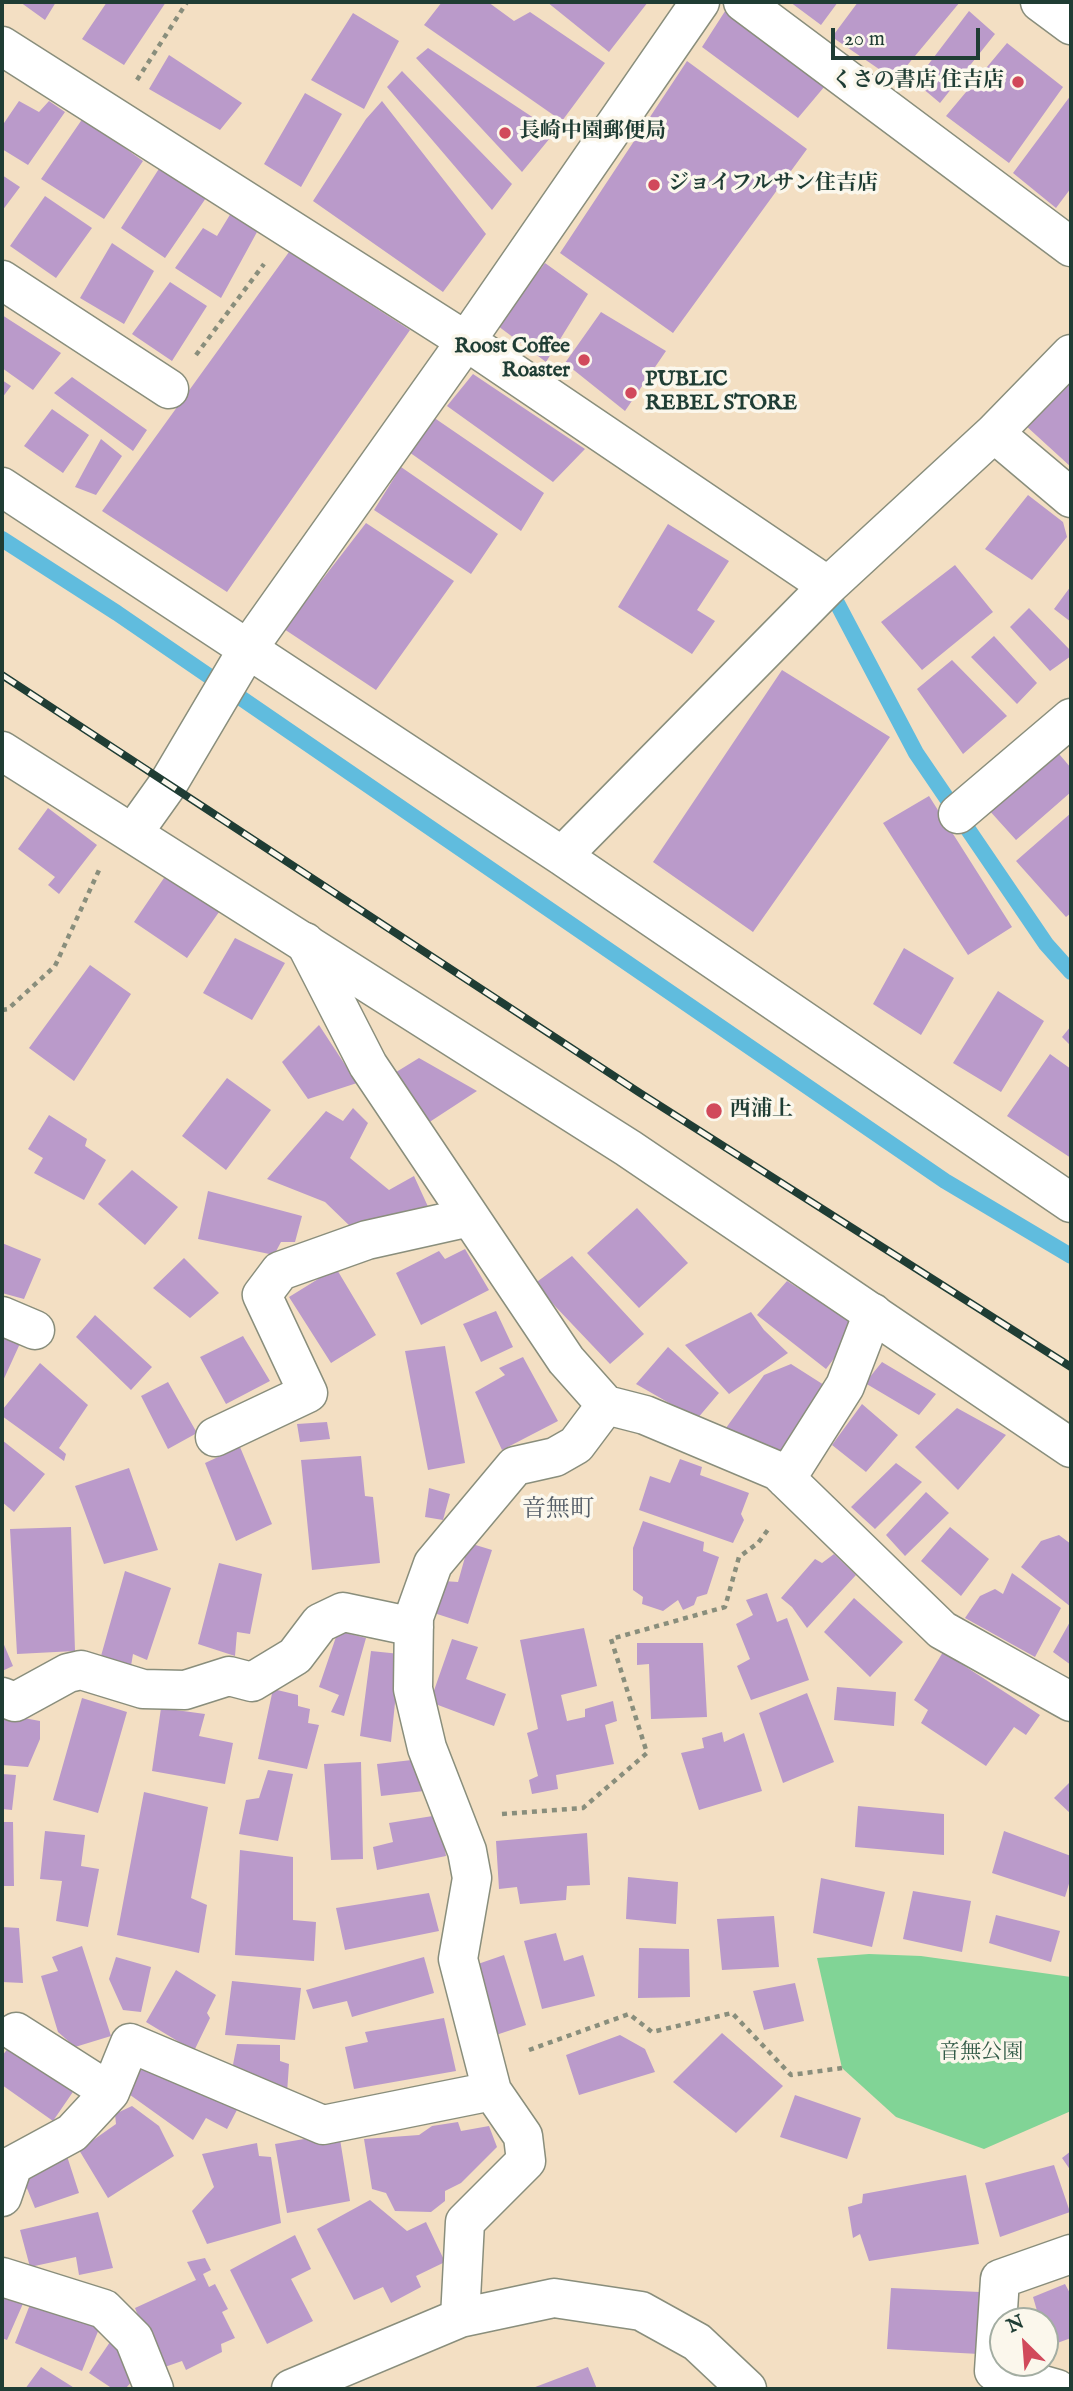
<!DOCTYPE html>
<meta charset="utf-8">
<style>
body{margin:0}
#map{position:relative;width:1073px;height:2391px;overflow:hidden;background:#f3dfc3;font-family:"IM FELL English",serif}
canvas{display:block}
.frame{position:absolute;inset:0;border:4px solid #1f3d34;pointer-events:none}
.north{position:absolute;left:989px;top:2307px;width:70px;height:70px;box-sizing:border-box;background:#fbf7ec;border:2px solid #a3ada2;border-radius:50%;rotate:335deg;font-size:19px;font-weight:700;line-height:28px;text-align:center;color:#1f3d34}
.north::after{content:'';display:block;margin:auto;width:24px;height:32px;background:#d1495b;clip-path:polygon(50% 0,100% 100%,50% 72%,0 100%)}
.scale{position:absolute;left:831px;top:28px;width:149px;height:32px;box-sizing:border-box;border:4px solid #1f3d34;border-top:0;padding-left:9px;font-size:21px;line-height:24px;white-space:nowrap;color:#1f3d34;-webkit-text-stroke:5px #fbf7ec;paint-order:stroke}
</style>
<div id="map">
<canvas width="1073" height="2391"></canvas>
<div class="frame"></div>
<div class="north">N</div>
<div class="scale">20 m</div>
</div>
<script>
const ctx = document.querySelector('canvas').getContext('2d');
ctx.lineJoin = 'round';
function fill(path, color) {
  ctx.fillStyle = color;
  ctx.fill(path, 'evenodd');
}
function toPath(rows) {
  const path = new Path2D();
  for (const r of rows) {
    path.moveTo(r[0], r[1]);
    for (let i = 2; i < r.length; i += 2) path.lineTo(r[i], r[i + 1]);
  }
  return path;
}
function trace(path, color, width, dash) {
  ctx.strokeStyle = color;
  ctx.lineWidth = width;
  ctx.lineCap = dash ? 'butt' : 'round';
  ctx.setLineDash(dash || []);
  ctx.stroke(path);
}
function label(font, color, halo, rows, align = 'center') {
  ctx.font = font + ' "IM FELL English","Noto Serif JP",serif';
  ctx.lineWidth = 7;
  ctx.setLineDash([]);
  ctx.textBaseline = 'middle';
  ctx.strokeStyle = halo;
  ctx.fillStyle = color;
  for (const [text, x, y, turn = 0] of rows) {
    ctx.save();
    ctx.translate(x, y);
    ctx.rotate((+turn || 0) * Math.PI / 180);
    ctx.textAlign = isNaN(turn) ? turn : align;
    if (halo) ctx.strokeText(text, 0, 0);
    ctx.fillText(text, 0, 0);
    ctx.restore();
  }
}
fill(toPath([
 [869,1954,921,1956,1071,1977,1071,2111,984,2149,896,2117,842,2068,817,1958]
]), '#81d496');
trace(toPath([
 [2,539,117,613,945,1181,1071,1256],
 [828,586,916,753,1046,944,1071,972]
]), '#60bcde', 16);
fill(toPath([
 [20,2,56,2,45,20],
 [107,2,166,2,124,65,82,39],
 [442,2,488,2,514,21,530,12,605,63,562,121,424,25],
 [547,2,648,2,609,52],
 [790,2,838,2,821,25],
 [858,2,960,2,895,80,832,37],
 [729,5,830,80,798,118,702,47],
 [969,11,995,34,940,103,915,82],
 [353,13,399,41,364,109,311,80],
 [1007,43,1063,87,1009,163,946,116],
 [428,48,555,132,522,172,416,58],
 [169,55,242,103,220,130,149,89],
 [687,61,807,149,673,333,560,253],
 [402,71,512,184,492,210,387,87],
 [305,93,342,114,301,187,264,164],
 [1071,95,1071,188,1056,208,1013,173],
 [19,101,39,112,49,101,65,112,28,165,2,149,2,126],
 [382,101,486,234,443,292,313,201,366,119],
 [83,118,143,161,104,219,41,179],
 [162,164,208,195,165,258,121,228],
 [2,175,20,187,2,211],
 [45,196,92,228,56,278,10,246],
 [231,213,257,232,221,298,175,268,203,228,217,236],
 [112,243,154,271,124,324,80,298],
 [289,252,410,330,227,592,102,511],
 [545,263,588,294,546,362,498,326],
 [170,282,207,306,172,361,132,334],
 [601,312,666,351,625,411,565,363],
 [2,315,61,353,33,390,2,368],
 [473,374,585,449,553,482,447,406],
 [72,377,147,430,133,451,54,393],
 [2,380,11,386,2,398],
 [1071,381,1071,467,1025,425],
 [52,409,89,435,63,473,24,446],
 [433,417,544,493,521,531,409,452],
 [101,439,122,456,96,495,75,487],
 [401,467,498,534,471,574,374,510],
 [1028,495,1063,522,1067,537,1032,580,985,549],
 [366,523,454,581,376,690,284,629],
 [668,524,729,561,697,610,715,621,692,654,618,607],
 [955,565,993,612,922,670,881,622],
 [1071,586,1071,622,1054,609],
 [1029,608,1071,651,1071,656,1050,671,1010,627],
 [994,636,1037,683,1017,704,971,657],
 [952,660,1007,716,963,754,917,689],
 [782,670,890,737,753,932,653,862],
 [1054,748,1071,768,1071,792,1016,840,988,809],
 [929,796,1012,927,968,955,883,823],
 [48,808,97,845,59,894,48,885,55,877,18,849],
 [1071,813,1071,913,1066,917,1016,861],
 [166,875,219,912,187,958,134,922],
 [235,938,285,963,252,1020,203,993],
 [904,948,954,978,921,1035,873,1004],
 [90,965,131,994,74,1081,29,1048],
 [998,991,1044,1021,1001,1092,953,1063],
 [319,1025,357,1083,308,1099,282,1062],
 [1071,1026,1071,1046,1062,1037],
 [1050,1054,1071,1069,1071,1158,1007,1116],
 [419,1058,477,1091,428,1123,393,1074],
 [227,1078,271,1110,226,1170,182,1136],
 [353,1108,368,1123,350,1158,389,1190,414,1176,430,1211,353,1229,325,1202,267,1179,326,1111,343,1121],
 [49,1115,87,1139,85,1146,106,1160,84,1200,34,1173,43,1158,28,1149],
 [132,1170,178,1207,145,1245,98,1204],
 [208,1191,302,1216,295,1242,281,1242,274,1255,198,1239],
 [637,1208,688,1263,639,1308,587,1253],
 [2,1243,41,1259,24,1299,2,1293],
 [465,1249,489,1290,421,1325,396,1273,439,1251,445,1259],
 [572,1256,644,1334,610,1364,534,1284],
 [184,1258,219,1293,190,1318,153,1288],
 [336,1268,376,1335,331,1363,289,1297],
 [787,1281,859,1326,826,1369,757,1315],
 [496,1311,513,1347,481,1362,463,1324],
 [751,1312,764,1330,788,1353,729,1394,685,1345],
 [95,1315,152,1367,131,1390,76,1337],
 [2,1328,23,1337,2,1383],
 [243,1336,270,1381,226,1404,200,1357],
 [445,1346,465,1463,428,1470,405,1351],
 [668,1347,719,1393,697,1419,636,1384],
 [523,1357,558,1421,502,1450,475,1392,505,1375,499,1368],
 [882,1362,936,1394,919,1415,865,1383],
 [40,1363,88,1405,59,1448,66,1454,64,1461,2,1416,3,1409],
 [791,1364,824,1385,778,1458,726,1428,764,1375],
 [168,1382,197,1433,168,1449,141,1396],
 [862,1404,898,1435,866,1472,832,1445],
 [957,1408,1006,1435,958,1490,915,1447],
 [327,1422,330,1439,300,1442,297,1424],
 [2,1440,45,1474,14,1512,2,1502],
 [240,1447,272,1524,236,1541,205,1463],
 [361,1456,365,1496,373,1497,380,1563,312,1570,301,1460],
 [680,1459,702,1467,700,1475,749,1493,741,1514,744,1520,733,1543,639,1510,650,1476,670,1483],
 [896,1463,922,1482,875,1529,851,1507],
 [129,1468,158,1550,104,1564,75,1486],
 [429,1488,450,1494,443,1520,425,1517],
 [926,1492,949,1513,905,1556,886,1535],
 [643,1521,704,1542,703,1551,719,1557,707,1594,697,1597,694,1605,683,1610,678,1600,663,1611,642,1604,643,1597,633,1590,633,1548],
 [71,1527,75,1651,17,1654,10,1529],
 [950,1527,989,1559,961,1596,921,1561],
 [1059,1535,1071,1544,1071,1607,1021,1567,1041,1541],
 [469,1543,492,1550,468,1624,434,1613,443,1581,458,1582],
 [834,1554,856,1575,807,1628,792,1607,781,1598,815,1559,822,1563],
 [219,1563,262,1574,250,1634,237,1632,235,1656,198,1644],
 [125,1571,171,1588,147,1660,133,1654,130,1672,99,1663],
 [1012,1573,1061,1608,1035,1657,965,1618,980,1596,995,1589,1003,1594],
 [767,1593,777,1622,787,1618,809,1680,751,1700,737,1666,750,1659,736,1624,753,1615,746,1600],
 [854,1598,903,1642,870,1677,824,1632],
 [1071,1620,1071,1665,1053,1652],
 [584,1628,597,1686,561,1695,567,1721,585,1717,585,1709,613,1701,617,1721,605,1725,614,1764,556,1775,558,1789,532,1794,529,1780,538,1776,527,1733,538,1729,520,1640],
 [338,1631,366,1638,344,1716,331,1712,339,1695,319,1687],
 [452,1639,478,1647,466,1679,506,1694,494,1726,430,1702],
 [2,1640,13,1666,2,1671],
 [637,1643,703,1643,707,1717,651,1719,649,1664,637,1665],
 [371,1651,400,1654,391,1742,360,1736],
 [943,1652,1040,1715,1026,1735,1014,1727,986,1766,921,1723,928,1710,914,1700],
 [837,1687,896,1692,894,1726,834,1720],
 [273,1689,298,1695,298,1706,310,1709,308,1723,319,1725,307,1769,258,1759],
 [807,1693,834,1762,783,1783,759,1713],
 [82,1698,127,1712,98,1813,53,1800],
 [161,1708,205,1714,199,1736,233,1743,225,1784,152,1771],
 [2,1714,40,1721,40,1739,28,1767,2,1765],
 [722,1732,724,1742,744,1733,762,1791,699,1810,681,1753,704,1748,702,1738],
 [412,1760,424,1791,381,1796,377,1764],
 [361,1762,363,1859,331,1860,324,1764],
 [268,1770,293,1774,278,1841,239,1834,246,1800,259,1798],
 [2,1774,16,1775,12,1810,2,1809],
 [1071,1781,1071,1814,1054,1798],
 [144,1792,208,1807,191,1898,207,1905,199,1953,117,1935],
 [858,1806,944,1814,944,1855,855,1847],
 [439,1815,446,1856,377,1870,373,1847,393,1842,389,1823],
 [2,1822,13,1822,14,1886,2,1886],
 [45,1831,85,1835,81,1866,99,1869,88,1927,56,1921,62,1881,40,1879],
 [1004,1831,1071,1856,1071,1877,1065,1897,992,1873],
 [587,1833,590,1885,567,1886,566,1900,520,1904,517,1887,499,1889,496,1841],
 [240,1850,293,1857,293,1920,316,1922,314,1961,235,1955],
 [628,1877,678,1882,676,1924,626,1919],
 [821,1878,885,1892,872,1947,813,1933],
 [913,1891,971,1901,962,1952,903,1939],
 [429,1893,439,1931,345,1950,336,1908],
 [996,1915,1060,1931,1051,1962,989,1943],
 [774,1916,779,1967,722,1970,717,1919],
 [2,1927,19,1928,23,1983,2,1982],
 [556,1933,564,1961,583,1955,595,1996,542,2009,524,1941],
 [82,1946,111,2036,75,2047,58,2032,41,1976,58,1971,52,1957],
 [639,1948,689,1949,690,1997,638,1998],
 [504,1955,526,2025,496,2035,475,1965],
 [116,1957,151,1967,141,2012,123,2010,109,1979],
 [424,1957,434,1993,352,2017,347,2001,313,2009,306,1990],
 [176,1970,216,1995,207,2013,210,2018,194,2051,146,2022],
 [232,1981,301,1988,295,2040,225,2035],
 [795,1983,804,2021,764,2030,753,1991],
 [444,2018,456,2071,354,2089,345,2047,368,2042,365,2032],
 [722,2033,783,2086,736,2133,673,2082],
 [620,2035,645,2049,655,2072,579,2095,566,2055],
 [13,2042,77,2086,53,2121,2,2085,2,2056],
 [237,2044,280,2045,280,2061,289,2064,287,2093,230,2080],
 [135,2060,238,2108,227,2129,206,2118,193,2140,126,2092],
 [795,2095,861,2118,847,2159,780,2137],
 [132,2106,159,2126,174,2156,108,2198,79,2150,116,2124,115,2114],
 [458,2122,461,2131,489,2126,497,2147,461,2183,445,2191,445,2201,431,2212,395,2211,386,2193,372,2189,364,2139,419,2135,432,2126],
 [339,2133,350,2201,287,2213,275,2144],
 [257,2143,259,2156,271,2157,281,2223,207,2244,192,2211,214,2187,202,2154],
 [65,2150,79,2193,35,2208,24,2181],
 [1071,2151,1071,2171,1062,2158],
 [1054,2165,1070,2212,1000,2237,985,2183],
 [966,2175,979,2244,869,2261,860,2234,853,2238,848,2207,862,2203,863,2194],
 [370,2200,407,2231,426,2222,445,2262,416,2276,421,2287,391,2303,383,2287,354,2300,317,2229],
 [98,2212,113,2268,79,2275,76,2257,30,2267,20,2230],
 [295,2235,311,2269,291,2279,313,2321,267,2344,230,2270],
 [205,2258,211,2270,203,2274,209,2287,215,2284,228,2309,222,2312,235,2338,221,2344,222,2352,186,2370,182,2361,159,2369,135,2308,196,2280,187,2262],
 [1065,2284,1071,2295,1071,2338,1049,2346,1045,2321,1040,2321,1033,2297],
 [891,2288,980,2292,979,2354,887,2349],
 [2,2293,25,2299,7,2340,2,2338],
 [31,2302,101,2324,82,2371,15,2343],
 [110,2342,130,2354,138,2375,125,2389,113,2389,89,2373],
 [41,2367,76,2389,25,2389],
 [588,2367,597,2389,530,2389]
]), '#ba9aca');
const street = toPath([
 [743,2,1071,247],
 [2,46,466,341,828,586],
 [2,280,169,389],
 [994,433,1071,498],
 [2,487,562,856,1071,1203],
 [958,814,1071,718],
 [133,833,168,784,249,647,466,341,700,2],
 [562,856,828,586,994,433,1071,354],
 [305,942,368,1065,566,1360,606,1405,645,1415,778,1471,942,1630,1071,1702],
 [2,1316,35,1330],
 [215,1437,308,1393,262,1295,280,1271,367,1240,470,1217],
 [786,1479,845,1386,873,1313],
 [2,1697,15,1702,68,1673,81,1670,143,1689,185,1690,229,1676,252,1682,295,1656,320,1623,343,1612,414,1627],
 [16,2032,110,2092],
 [2,2197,13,2165,72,2133,110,2092,130,2043,323,2125,492,2091],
 [2,2277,104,2309,134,2339,154,2389],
 [460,2318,465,2222,526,2161,523,2136,492,2091,458,1959,472,1878,467,1851,427,1748,413,1689,414,1617,433,1564,515,1466,555,1457,576,1445,606,1405],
 [291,2389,460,2318,554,2298,641,2311,697,2342,747,2389],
 [1057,2389,994,2371,1000,2279,1071,2254]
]);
const secondary = toPath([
 [2,751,628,1148,1071,1448]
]);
const highway = toPath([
 [1040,2,1071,25]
]);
trace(street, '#898e7c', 41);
trace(secondary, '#898e7c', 41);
trace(highway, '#898e7c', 41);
trace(toPath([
 [137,80,187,2],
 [196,355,264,264],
 [2,1010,8,1009,55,966,100,868],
 [502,1814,583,1808,647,1753,611,1639,725,1607,739,1557,758,1543,770,1527],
 [529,2050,629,2014,652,2032,732,2013,791,2075,842,2068]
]), '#898e7c', 4.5, [5, 5]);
trace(street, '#fff', 38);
trace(secondary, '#fff', 38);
trace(highway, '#fff', 38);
const rail = toPath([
 [2,675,640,1093,1071,1367]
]);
trace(rail, '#1f3d34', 8);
trace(rail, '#fbf7ec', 5, [16]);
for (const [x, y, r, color] of [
 [1018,82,7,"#d1495b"],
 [505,133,7,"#d1495b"],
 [654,185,7,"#d1495b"],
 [584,360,7,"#d1495b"],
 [631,393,7,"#d1495b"],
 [714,1111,9,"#d1495b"]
]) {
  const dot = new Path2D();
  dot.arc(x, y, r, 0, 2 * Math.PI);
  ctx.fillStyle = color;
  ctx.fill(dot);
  trace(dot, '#fbf7ec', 2.5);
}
label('bold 21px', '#1f3d34', '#fbf7ec', [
 ["くさの書店 住吉店",1004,82,"right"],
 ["長崎中園郵便局",519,133],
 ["ジョイフルサン住吉店",668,185],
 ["Roost Coffee",570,348,"right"],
 ["Roaster",570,372,"right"],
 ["PUBLIC",645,381],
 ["REBEL STORE",645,405],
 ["西浦上",730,1111]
], 'left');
label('21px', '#335b48', '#fbf7ec', [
 ["音無公園",981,2054]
]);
label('24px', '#555e68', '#fbf7ec', [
 ["音無町",558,1511]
]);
</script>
